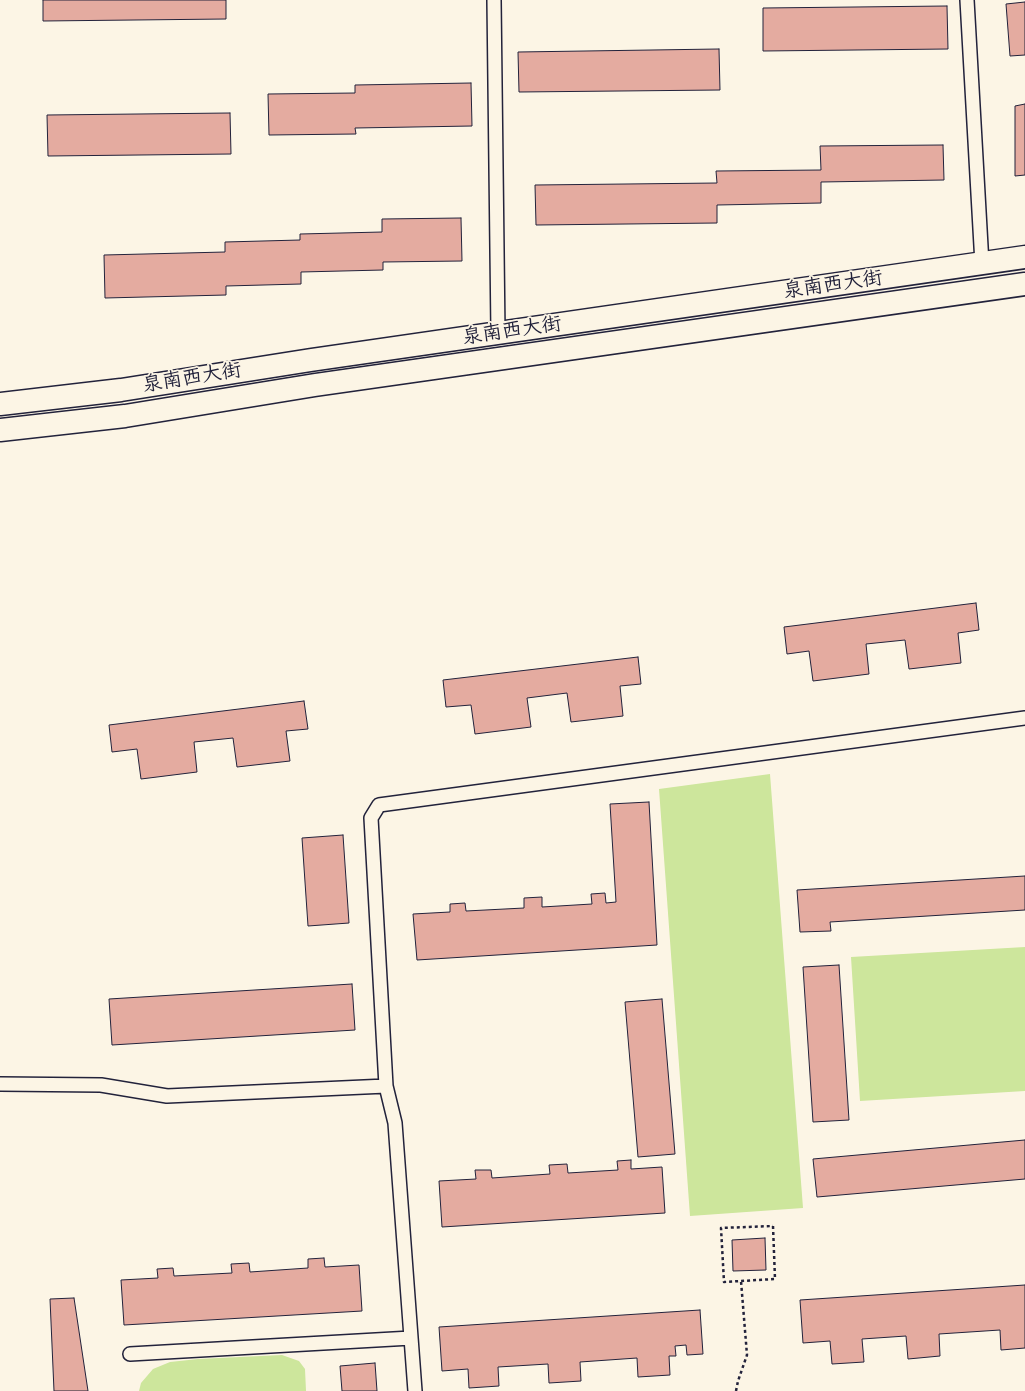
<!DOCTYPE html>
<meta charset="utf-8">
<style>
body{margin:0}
canvas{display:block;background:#fcf5e5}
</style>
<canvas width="1025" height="1391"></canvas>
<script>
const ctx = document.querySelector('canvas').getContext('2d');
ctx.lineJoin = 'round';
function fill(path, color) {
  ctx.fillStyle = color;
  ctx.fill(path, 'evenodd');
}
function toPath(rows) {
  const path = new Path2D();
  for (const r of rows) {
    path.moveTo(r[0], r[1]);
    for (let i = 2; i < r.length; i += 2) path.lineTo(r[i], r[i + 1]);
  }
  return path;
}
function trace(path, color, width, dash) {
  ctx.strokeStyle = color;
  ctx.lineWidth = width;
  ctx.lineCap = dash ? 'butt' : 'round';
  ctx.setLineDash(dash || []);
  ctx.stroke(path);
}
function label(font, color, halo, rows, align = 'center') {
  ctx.font = font + ' Caveat,"LXGW WenKai TC",sans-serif';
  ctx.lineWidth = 3.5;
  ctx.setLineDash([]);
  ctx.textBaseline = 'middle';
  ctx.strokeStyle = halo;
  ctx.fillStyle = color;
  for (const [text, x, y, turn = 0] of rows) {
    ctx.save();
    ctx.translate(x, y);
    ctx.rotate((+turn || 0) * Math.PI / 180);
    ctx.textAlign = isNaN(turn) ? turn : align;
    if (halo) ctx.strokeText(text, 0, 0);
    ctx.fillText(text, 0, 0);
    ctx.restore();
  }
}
fill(toPath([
 [770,774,803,1208,690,1216,659,789],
 [1025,947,1025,1091,860,1101,851,957],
 [282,1355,299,1361,305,1369,306,1391,139,1391,141,1383,153,1369,170,1362,198,1359]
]), '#cde69c');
const building = toPath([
 [43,0,226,0,226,19,43,21,43,0],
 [1025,2,1025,55,1010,56,1006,4,1025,2],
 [947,6,948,49,763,51,763,8,947,6],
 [719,49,720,90,519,92,518,52,719,49],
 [471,83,472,126,355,128,356,134,269,135,268,94,355,93,355,85,471,83],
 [1025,104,1025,175,1015,176,1015,106,1025,104],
 [230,113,231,154,48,156,47,115,230,113],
 [943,145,944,180,821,182,821,203,717,205,717,223,536,225,535,185,717,183,716,171,821,170,820,146,943,145],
 [461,218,462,261,383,262,383,270,301,272,301,284,226,286,226,295,105,298,104,255,225,252,225,242,300,240,300,234,382,232,382,219,461,218],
 [976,603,979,630,958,633,961,663,909,669,905,640,866,644,869,674,813,681,809,651,787,654,784,627,976,603],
 [638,657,641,684,620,686,623,716,571,722,567,693,527,698,531,727,475,734,471,705,446,707,443,680,638,657],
 [304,701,308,729,286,731,290,761,237,767,233,738,194,742,197,772,141,779,137,749,112,752,109,725,304,701],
 [649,802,657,945,417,960,413,914,450,912,450,904,465,903,466,911,524,908,524,898,542,897,542,907,592,904,591,894,605,893,606,903,616,902,610,804,649,802],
 [343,835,349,923,308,926,302,838,343,835],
 [1025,876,1025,910,830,922,831,931,800,932,797,890,1025,876],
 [839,965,849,1120,813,1122,803,967,839,965],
 [352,984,355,1030,112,1045,109,999,352,984],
 [662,999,675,1154,638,1157,625,1002,662,999],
 [1025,1140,1025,1179,817,1197,813,1159,1025,1140],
 [631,1160,631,1169,662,1167,665,1213,442,1227,439,1181,476,1179,475,1170,491,1170,492,1178,550,1174,549,1165,567,1164,568,1173,618,1170,617,1161,631,1160],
 [765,1238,766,1270,733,1271,732,1240,765,1238],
 [324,1258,325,1267,359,1265,362,1311,124,1325,121,1280,158,1278,157,1269,173,1268,174,1276,232,1273,231,1264,249,1263,250,1272,308,1268,308,1259,324,1258],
 [1025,1285,1025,1348,1001,1350,1000,1330,939,1334,940,1356,908,1359,906,1336,862,1339,864,1362,832,1364,830,1341,803,1343,800,1300,1025,1285],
 [74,1298,88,1391,54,1391,50,1299,74,1298],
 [700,1310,703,1354,687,1355,686,1345,675,1346,676,1356,669,1356,670,1375,638,1377,637,1358,580,1362,581,1381,549,1383,548,1364,498,1367,499,1386,469,1388,468,1369,442,1371,439,1327,700,1310],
 [375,1363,377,1391,342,1391,340,1366,375,1363]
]);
fill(building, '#e4aba0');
trace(building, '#22223b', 1);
const lane = toPath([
 [494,0,498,333],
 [967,0,982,264],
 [0,1084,101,1085,167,1096,386,1086],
 [130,1354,411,1338],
 [415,1391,395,1123,386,1086,371,818,379,805,1025,718]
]);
const secondary = toPath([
 [0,404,121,390,311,360,1025,257],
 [0,430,125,416,315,385,1025,284]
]);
trace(lane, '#22223b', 16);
trace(secondary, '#22223b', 25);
trace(toPath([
 [773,1226,775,1279,724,1282,721,1228,773,1226],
 [736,1391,738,1381,747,1355,741,1281]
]), '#22223b', 2.5, [3, 3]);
trace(lane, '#fcf5e5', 13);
trace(secondary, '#fcf5e5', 22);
label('20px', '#22223b', '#fcf5e5', [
 ["泉南西大街",833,285,-8],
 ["泉南西大街",512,331,-8],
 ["泉南西大街",192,378,-9]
]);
</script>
